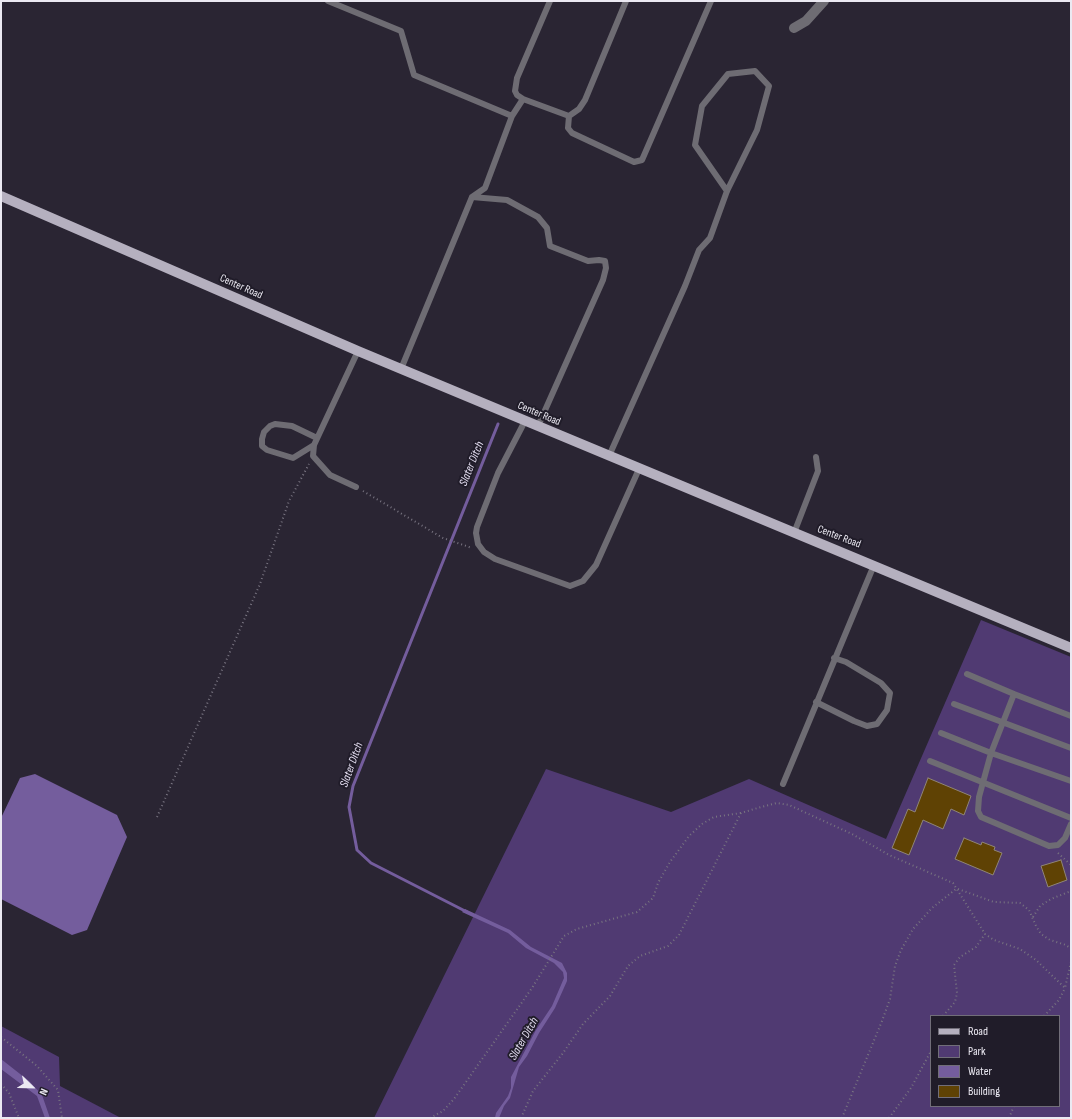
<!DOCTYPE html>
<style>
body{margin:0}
#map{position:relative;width:1072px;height:1119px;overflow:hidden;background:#2a2533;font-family:"Sofia Sans Condensed",sans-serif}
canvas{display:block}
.frame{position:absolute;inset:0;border:2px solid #ebe9f2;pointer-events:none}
.legend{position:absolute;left:930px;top:1015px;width:130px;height:92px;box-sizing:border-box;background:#201c29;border:1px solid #716e79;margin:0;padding:5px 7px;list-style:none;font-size:12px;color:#ebe9f2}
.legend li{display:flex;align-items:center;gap:8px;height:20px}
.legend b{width:20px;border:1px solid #716e79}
.north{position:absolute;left:12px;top:1067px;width:40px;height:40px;-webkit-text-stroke:3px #201c29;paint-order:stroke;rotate:113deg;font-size:11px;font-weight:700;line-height:16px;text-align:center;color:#ebe9f2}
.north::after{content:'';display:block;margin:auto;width:14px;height:18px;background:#ebe9f2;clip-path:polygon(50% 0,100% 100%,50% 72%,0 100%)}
</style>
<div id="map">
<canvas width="1072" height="1119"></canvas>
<div class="frame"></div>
<ul class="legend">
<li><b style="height:5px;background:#b5b0bf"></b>Road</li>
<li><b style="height:11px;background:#503a72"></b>Park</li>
<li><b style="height:11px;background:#745d9d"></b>Water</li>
<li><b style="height:11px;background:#5f4204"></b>Building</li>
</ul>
<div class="north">N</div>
</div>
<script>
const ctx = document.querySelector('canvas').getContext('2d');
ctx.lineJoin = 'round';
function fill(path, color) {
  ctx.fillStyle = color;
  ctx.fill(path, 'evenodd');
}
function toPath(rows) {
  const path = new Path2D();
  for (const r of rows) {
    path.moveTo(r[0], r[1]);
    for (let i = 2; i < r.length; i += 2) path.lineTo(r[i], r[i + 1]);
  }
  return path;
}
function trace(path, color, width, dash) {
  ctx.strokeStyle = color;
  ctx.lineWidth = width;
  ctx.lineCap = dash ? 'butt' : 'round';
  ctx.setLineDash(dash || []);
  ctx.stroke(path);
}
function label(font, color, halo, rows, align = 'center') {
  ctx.font = font + ' "Sofia Sans Condensed",sans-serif';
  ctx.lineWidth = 4;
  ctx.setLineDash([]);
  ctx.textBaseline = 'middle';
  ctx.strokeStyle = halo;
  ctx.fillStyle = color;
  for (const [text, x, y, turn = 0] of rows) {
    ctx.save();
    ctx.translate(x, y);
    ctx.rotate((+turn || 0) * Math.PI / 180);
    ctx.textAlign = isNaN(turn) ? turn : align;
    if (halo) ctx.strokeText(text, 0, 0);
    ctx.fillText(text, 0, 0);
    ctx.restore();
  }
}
fill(toPath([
 [981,620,1071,657,1071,1118,374,1118,546,769,671,812,749,779,886,839],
 [931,1016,1059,1016,1059,1106,931,1106],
 [1,1026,59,1057,60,1086,121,1118,1,1118]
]), '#503a72');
fill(toPath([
 [35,774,117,815,127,837,87,930,72,935,1,899,1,818,20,778],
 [465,909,510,930,531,947,562,963,567,973,567,981,555,1008,539,1033,527,1056,519,1067,510,1098,504,1106,499,1118,495,1118,496,1113,508,1096,511,1088,511,1077,536,1030,552,1006,564,978,563,972,554,963,526,948,508,933,462,912],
 [1,1059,29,1081,42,1095,50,1118,45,1118,37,1096,1,1069]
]), '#745d9d');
trace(toPath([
 [467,912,371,863,357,850,349,807,353,786,498,424]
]), '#745d9d', 3);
const building = toPath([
 [928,778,971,796,964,815,951,809,943,829,923,820,909,855,892,848,908,809,915,812,928,778],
 [964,838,981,845,982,842,995,847,994,850,1002,853,993,875,955,859,964,838],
 [1061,860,1067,880,1048,887,1041,866,1061,860]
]);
fill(building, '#5f4204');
trace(building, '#8f8576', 1);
trace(toPath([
 [363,491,443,538,472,548],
 [157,817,260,584,289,501,309,464],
 [1058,853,1071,865],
 [958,889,994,902,1020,903,1029,910,1036,926,1041,934,1050,940,1066,945,1071,949],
 [1033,917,1040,906,1051,899,1071,891],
 [943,1016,955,1002,957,993,954,965,960,957,976,947,985,934],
 [1044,1016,1059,1000,1065,988],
 [1,1037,37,1066,58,1090,62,1118],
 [1,1084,9,1093,19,1118],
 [430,1118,443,1111,454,1099,532,988,564,936,577,929,637,912,653,898,658,883,670,862,689,836,702,824,714,817,741,813],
 [521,1118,533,1091,563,1053,583,1024,610,996,628,966,640,956,668,946,679,935,741,813,761,807,777,803,789,805,852,834,889,855,953,883,985,934,994,940,1020,949,1036,960,1065,988,1071,962],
 [842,1118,882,1021,890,999,895,966,901,950,913,929,932,908,956,889],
 [889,1118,911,1088,931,1051],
 [1009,1118,1014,1106]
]), '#787480', 2, [1, 3]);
trace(toPath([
 [328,1,401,31,414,75,512,116,485,188,472,197,401,369],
 [550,1,517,78,515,91,517,95,523,99,569,116],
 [512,116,523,99],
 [569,116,568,128,572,133,634,162,642,160,711,1],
 [569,116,579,109,585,100,626,1],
 [472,197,507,200,538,217,547,228,550,246,588,261,599,260,605,261,606,268,603,280,538,426],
 [525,421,498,473,477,527,476,533,478,544,484,552,495,559,570,586,583,581,596,565,639,469],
 [314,445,293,458,267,450,262,446,262,439,264,432,270,426,275,424,292,426,317,438],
 [609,456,685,286,699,250,710,238,727,191,757,130,769,86,755,71,728,74,702,106,695,145,727,191],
 [356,487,330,475,313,456,314,445,358,351],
 [794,533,818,471,816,457],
 [967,674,1014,694],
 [816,702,854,721,867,726,877,724,887,710,890,693,881,683,846,662,834,658],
 [954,704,1071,748],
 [1071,716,1014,694,991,753,979,797,978,811,981,817,1049,846,1058,845,1065,838,1071,824],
 [941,733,991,753,1071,781],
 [930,761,1071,818],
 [783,784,874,565]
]), '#6e6c73', 6);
trace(toPath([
 [794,28,806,21,824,1]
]), '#6e6c73', 10);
trace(toPath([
 [1,196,358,351,1071,648]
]), '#b5b0bf', 10);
label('11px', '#ebe9f2', '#201c29', [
 ["Center Road",241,287,24],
 ["Center Road",539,414,23],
 ["Center Road",839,537,21]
]);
label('italic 12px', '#e5dff2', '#201c29', [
 ["Slater Ditch",472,464,-68],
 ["Slater Ditch",352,765,-70],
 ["Slater Ditch",524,1039,-60]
]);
</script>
